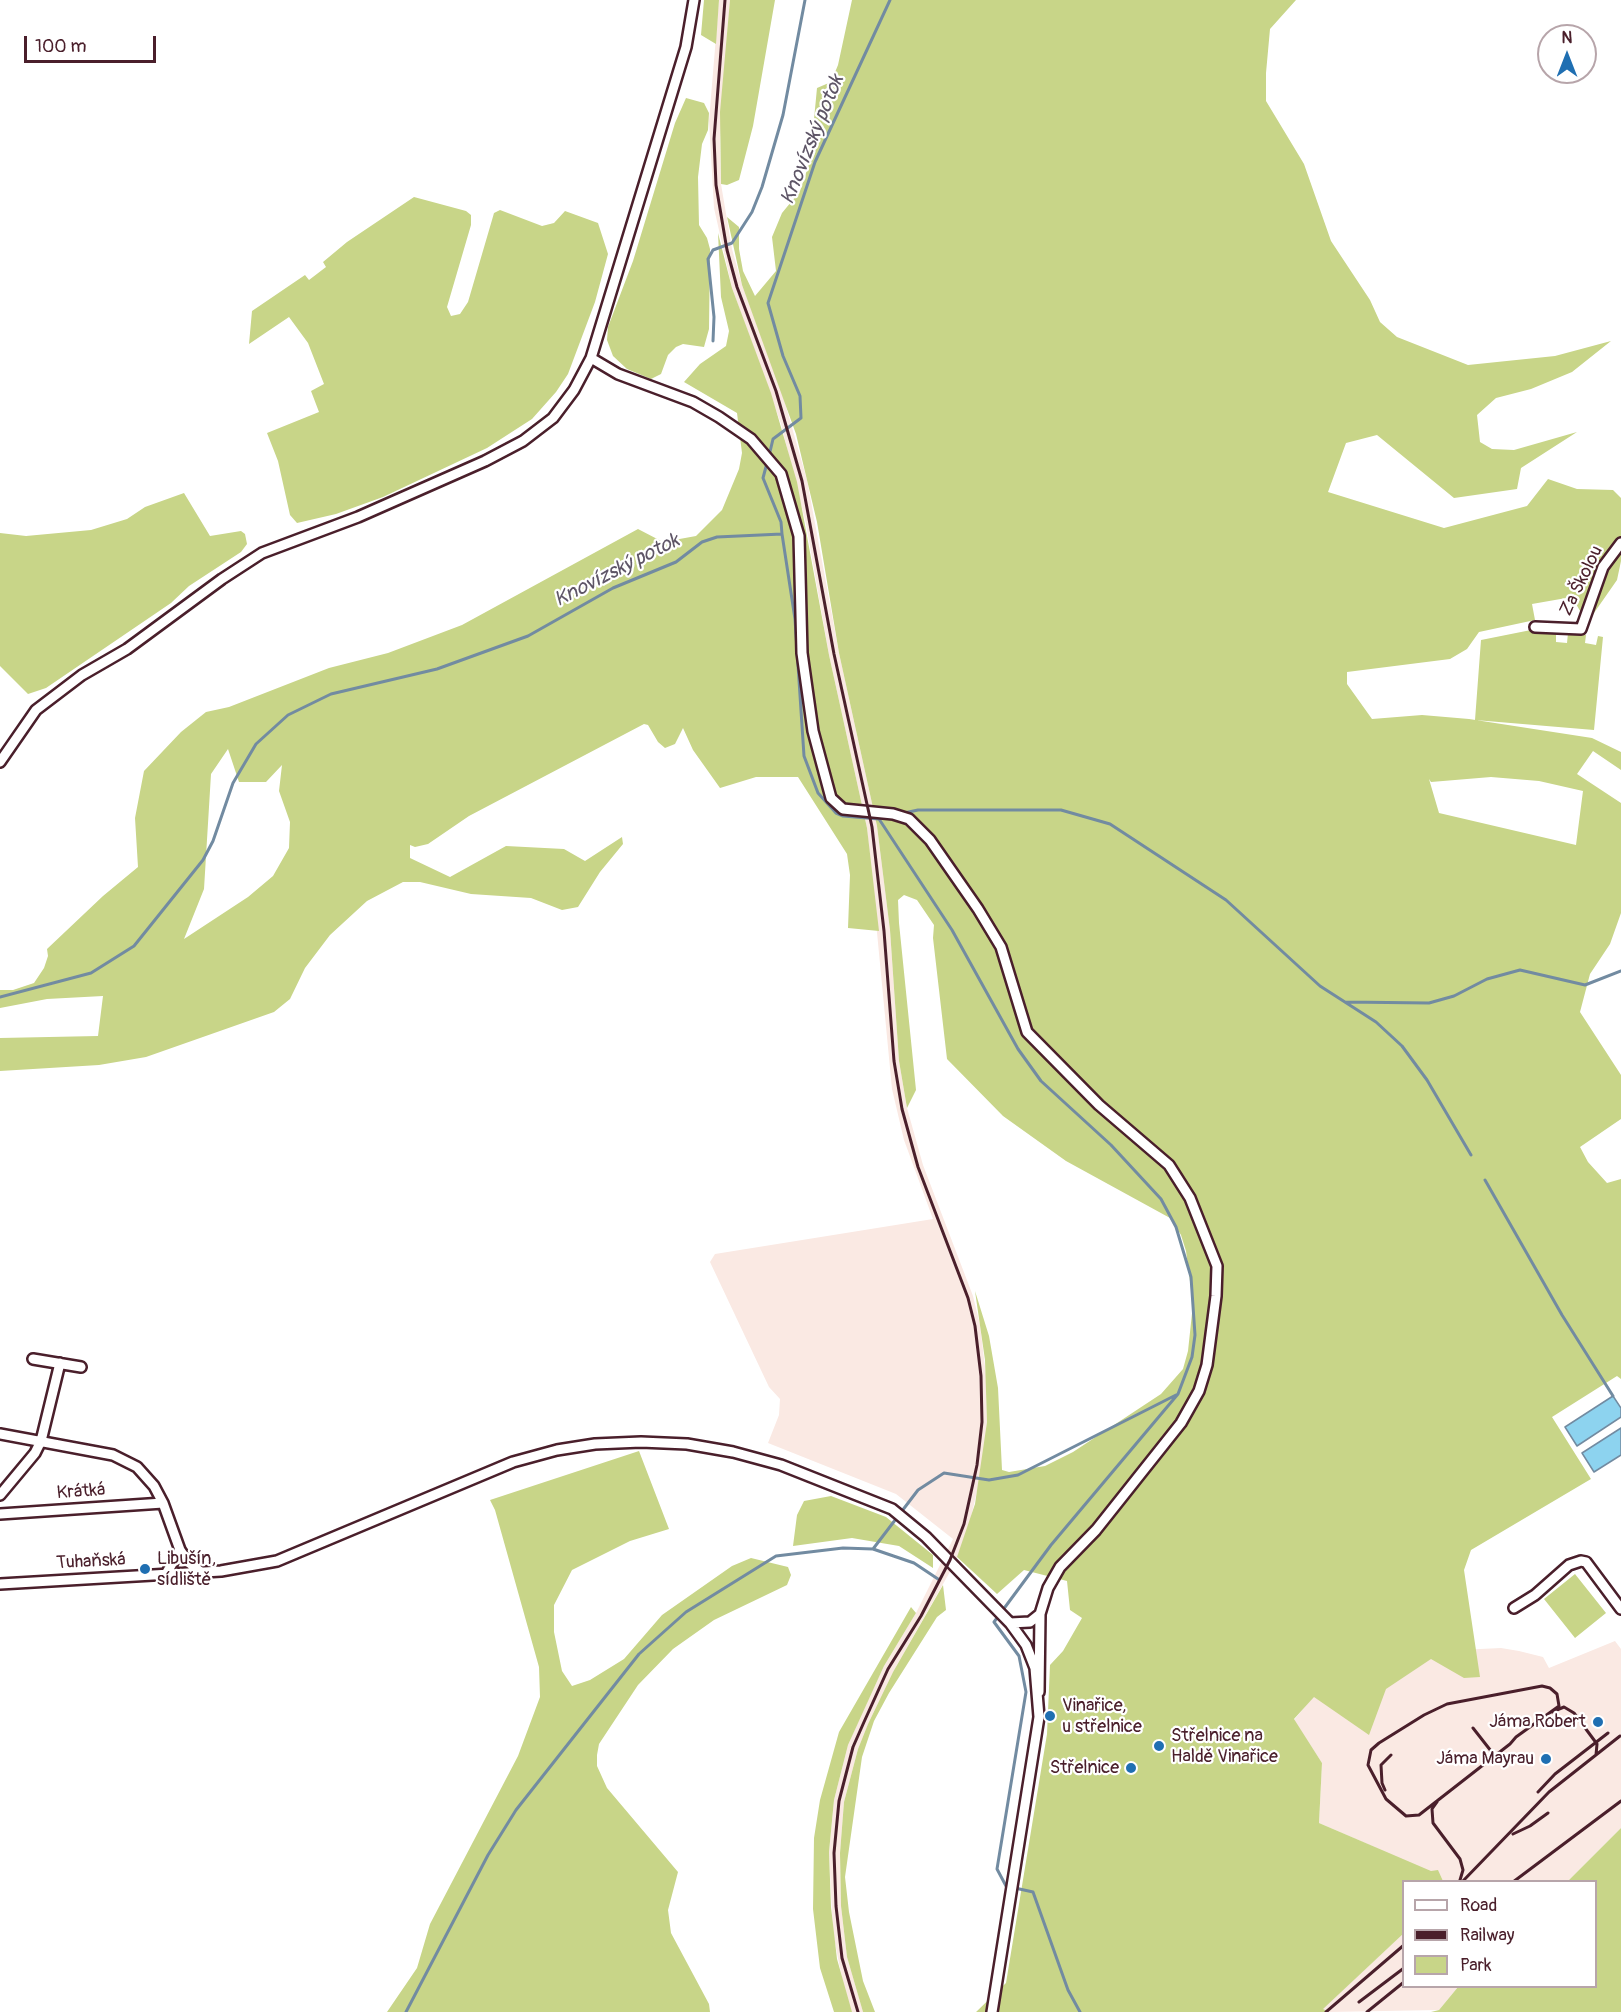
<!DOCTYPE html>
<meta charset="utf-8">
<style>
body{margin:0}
#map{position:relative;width:1621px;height:2012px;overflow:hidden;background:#fff;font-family:Pangolin,sans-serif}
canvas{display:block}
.legend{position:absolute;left:1402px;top:1880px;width:195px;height:108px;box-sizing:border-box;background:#fff;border:2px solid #b7a5aa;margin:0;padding:8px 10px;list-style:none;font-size:18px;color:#4a1f2b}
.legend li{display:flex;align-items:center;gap:12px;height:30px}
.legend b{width:30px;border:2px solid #b7a5aa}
.north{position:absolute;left:1537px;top:24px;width:60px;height:60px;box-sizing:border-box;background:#fff;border:2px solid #b7a5aa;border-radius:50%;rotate:0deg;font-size:16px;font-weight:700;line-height:24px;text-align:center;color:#4a1f2b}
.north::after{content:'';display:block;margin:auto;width:21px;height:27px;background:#1f6fb2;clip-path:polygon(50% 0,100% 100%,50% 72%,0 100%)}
.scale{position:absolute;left:24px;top:36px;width:132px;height:27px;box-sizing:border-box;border:3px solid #4a1f2b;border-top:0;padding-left:8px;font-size:18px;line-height:21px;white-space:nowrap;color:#4a1f2b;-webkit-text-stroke:4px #fff;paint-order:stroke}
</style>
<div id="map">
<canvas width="1621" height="2012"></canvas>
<ul class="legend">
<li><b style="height:8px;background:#fff"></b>Road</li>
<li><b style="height:8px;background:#4a1f2b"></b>Railway</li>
<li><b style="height:16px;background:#c8d588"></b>Park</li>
</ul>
<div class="north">N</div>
<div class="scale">100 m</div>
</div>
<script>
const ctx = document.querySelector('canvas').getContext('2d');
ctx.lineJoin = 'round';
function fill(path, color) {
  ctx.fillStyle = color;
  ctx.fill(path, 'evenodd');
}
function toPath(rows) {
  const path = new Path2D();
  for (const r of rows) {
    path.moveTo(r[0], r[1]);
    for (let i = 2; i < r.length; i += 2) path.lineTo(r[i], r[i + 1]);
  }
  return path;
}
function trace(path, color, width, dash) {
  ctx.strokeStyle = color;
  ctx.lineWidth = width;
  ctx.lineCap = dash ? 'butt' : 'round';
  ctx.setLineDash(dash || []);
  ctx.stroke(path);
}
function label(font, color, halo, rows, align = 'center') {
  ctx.font = font + ' Pangolin,sans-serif';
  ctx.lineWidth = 4.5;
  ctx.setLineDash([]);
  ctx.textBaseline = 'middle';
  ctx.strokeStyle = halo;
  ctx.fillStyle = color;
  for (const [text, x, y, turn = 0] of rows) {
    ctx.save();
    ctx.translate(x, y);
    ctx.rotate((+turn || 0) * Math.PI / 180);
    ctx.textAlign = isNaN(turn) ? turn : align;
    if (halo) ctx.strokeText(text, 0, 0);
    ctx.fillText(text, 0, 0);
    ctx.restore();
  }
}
fill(toPath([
 [719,0,730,0,720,139,721,184,732,249,742,285,781,389,807,480,839,653,877,826,890,930,899,1061,907,1108,923,1165,973,1296,980,1325,986,1375,987,1422,983,1465,969,1526,955,1563,893,1672,868,1724,858,1749,844,1802,840,1853,841,1906,847,1957,863,2012,852,2012,845,1993,833,1933,829,1852,834,1800,848,1745,859,1720,884,1666,916,1613,953,1539,896,1494,768,1443,779,1415,780,1399,769,1387,710,1262,715,1254,933,1219,904,1140,892,1089,867,828,829,655,806,524,781,424,732,288,714,208,709,121],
 [1615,1641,1621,1649,1621,1828,1568,1881,1443,1881,1438,1871,1432,1881,1381,1850,1319,1823,1322,1763,1294,1720,1313,1697,1383,1685,1438,1651,1501,1648,1519,1651,1543,1657,1549,1668],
 [1403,1934,1404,1986,1458,1987,1439,2010,1329,2012,1322,2009]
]), '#fae9e3');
fill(toPath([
 [704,0,719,0,716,44,701,35],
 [730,0,775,0,753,126,739,180,727,185,721,184,720,112],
 [852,0,1296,0,1270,29,1266,73,1266,101,1304,164,1331,241,1370,300,1380,322,1397,337,1468,365,1555,356,1611,341,1572,372,1531,389,1496,398,1477,415,1480,442,1492,449,1514,450,1577,432,1521,468,1517,489,1454,498,1377,435,1346,443,1328,492,1444,528,1527,506,1548,479,1577,489,1613,490,1621,498,1621,561,1617,580,1587,623,1572,597,1532,604,1535,620,1479,632,1467,649,1450,659,1347,672,1347,684,1372,719,1422,715,1469,719,1592,738,1621,752,1621,770,1593,751,1577,774,1621,803,1621,913,1610,944,1590,974,1580,1012,1621,1075,1621,1119,1580,1147,1588,1162,1607,1183,1621,1179,1621,1379,1617,1376,1552,1417,1591,1479,1471,1550,1464,1570,1480,1677,1464,1678,1431,1659,1386,1689,1369,1735,1314,1697,1294,1719,1322,1763,1319,1823,1431,1871,1438,1870,1443,1881,1404,1882,1403,1934,1323,2009,1329,2012,976,2012,1006,1983,1047,1734,1050,1665,1063,1651,1082,1618,1070,1610,1067,1581,1024,1570,997,1594,957,1557,975,1504,987,1422,985,1360,975,1291,989,1336,998,1388,1002,1470,1009,1472,1045,1466,1073,1452,1161,1394,1183,1369,1188,1351,1193,1304,1186,1251,1181,1235,1170,1218,1066,1161,1003,1116,947,1059,933,938,934,925,917,900,904,895,898,900,899,923,916,1090,907,1108,899,1061,890,930,877,826,839,653,817,522,796,434,742,285,727,217,739,227,739,249,743,271,755,296,776,271,772,237,782,213,800,191,810,161,817,88,831,82,838,65],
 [1491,777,1539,781,1583,791,1576,845,1439,813,1429,779,1431,782],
 [686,98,704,103,709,113,708,130,702,144,698,177,699,225,707,238,710,249,709,329,704,347,683,344,676,347,668,355,661,374,651,379,627,369,613,356,607,340,608,327,633,261,675,123],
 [414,197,466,211,471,215,471,225,447,307,451,316,460,314,468,302,492,220,494,213,500,210,542,226,554,223,565,211,598,223,608,254,595,302,568,374,556,392,532,419,487,448,383,497,336,514,297,523,290,515,278,461,267,433,319,412,311,391,324,384,308,343,289,317,249,344,252,311,305,275,309,280,326,267,323,262,347,242],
 [718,233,732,288,771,393,797,482,829,655,867,828,879,931,848,928,850,875,847,854,798,777,756,777,720,788,693,750,683,728,675,744,665,748,658,742,648,725,644,724,469,816,428,844,415,847,410,845,410,858,450,877,506,846,564,849,585,861,622,837,623,844,600,872,578,907,562,910,531,898,471,894,420,882,403,882,367,901,330,935,305,968,290,999,274,1012,146,1057,99,1065,0,1071,0,1038,98,1036,103,996,47,999,0,1008,0,990,13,990,34,983,44,968,48,956,47,949,103,896,138,867,135,818,144,771,181,732,206,712,229,707,329,668,388,653,462,625,638,529,663,542,696,536,722,510,739,469,742,453,737,413,684,382,700,364,726,346,729,331,721,297],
 [228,749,239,782,266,782,282,765,279,791,290,822,289,848,273,876,248,897,184,939,204,889,211,774],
 [184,493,210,536,241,531,245,534,247,544,241,552,189,586,171,603,46,688,28,694,0,666,0,533,26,536,91,530,127,519,145,507],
 [1536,629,1556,631,1556,642,1567,643,1568,633,1586,635,1585,643,1596,645,1598,636,1603,637,1594,730,1475,720,1481,640],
 [639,1451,669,1529,630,1541,572,1570,554,1605,554,1632,562,1671,572,1686,590,1680,624,1659,662,1615,732,1566,751,1558,788,1567,791,1575,787,1585,714,1620,673,1649,638,1685,599,1744,597,1755,597,1766,607,1788,678,1872,668,1910,671,1933,709,2004,710,2012,387,2012,417,1968,430,1924,518,1756,540,1697,539,1667,495,1510,490,1500],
 [831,1496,886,1517,933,1555,933,1568,899,1546,852,1538,793,1546,797,1515,804,1501],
 [1575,1574,1606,1613,1575,1638,1544,1599],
 [943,1585,946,1610,937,1617,889,1693,874,1721,862,1757,845,1877,849,1912,863,1981,875,2012,863,2012,847,1957,841,1906,840,1853,844,1802,858,1749,868,1724,893,1672],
 [911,1607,916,1613,884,1666,848,1745,834,1800,829,1852,831,1907,837,1959,852,2012,834,2012,820,1968,813,1909,814,1838,820,1800,839,1732],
 [1621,1828,1621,2012,1431,2012,1439,2010,1458,1987,1596,1986,1596,1882,1568,1881]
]), '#c8d588');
const water = toPath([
 [1613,1396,1621,1408,1621,1417,1577,1446,1565,1427,1613,1396],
 [1621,1428,1621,1455,1594,1472,1582,1453,1621,1428]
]);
fill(water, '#8dd3ef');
trace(water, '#728ba1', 1.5);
trace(toPath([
 [713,341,714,317,708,259,713,250,732,243,752,212,762,187,783,115,805,0],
 [769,456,773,439,801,418,800,396,783,356,768,303,815,162,890,0],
 [782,534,795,619,804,756,818,793,836,813,843,816,879,819,952,930,1018,1049,1041,1081,1111,1145,1161,1199,1176,1227,1191,1277,1195,1335,1192,1357,1178,1394,1051,1545,994,1622,1019,1656,1026,1692,997,1869,1006,1886,1033,1892,1068,1990,1080,2012],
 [904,813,918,810,1061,810,1110,824,1226,900,1320,986,1376,1022,1402,1046,1427,1080,1471,1155],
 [0,997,91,973,134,946,203,860,213,841,233,783,256,744,288,715,331,694,437,669,528,636,613,588,676,562,702,542,717,537,782,534,781,522,763,478,767,463],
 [1345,1002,1429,1003,1454,996,1487,979,1520,970,1585,985,1621,971],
 [1485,1180,1562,1315,1613,1396],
 [873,1549,914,1563,938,1579],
 [406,2012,488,1855,516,1810,639,1654,686,1612,776,1556,843,1548,873,1549,918,1490,944,1473,989,1480,1018,1475,1176,1395]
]), '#728ba1', 3);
const minor = toPath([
 [591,358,618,374,693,402,719,417,751,439,781,474,799,536,802,653,813,731,831,798,843,809,893,814,909,819,930,840,978,909,1001,947,1027,1032,1099,1105,1169,1165,1190,1198,1217,1266,1216,1296,1207,1365,1199,1391,1181,1423,1096,1530,1060,1567,1048,1588,1040,1614,1039,1692],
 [1535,627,1581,629,1603,567,1621,543],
 [0,762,36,710,82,675,127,649,222,579,262,553,358,517,485,461,523,441,553,418,574,390,591,358,686,47,694,0],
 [33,1359,81,1367],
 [0,1434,113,1455,137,1467,154,1486,163,1503,180,1550,188,1562,201,1572],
 [0,1495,35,1453,41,1441,60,1363],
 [0,1514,163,1503],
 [166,1574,180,1550],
 [0,1584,221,1571,277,1561,513,1462,557,1450,595,1444,641,1442,687,1444,733,1452,781,1465,892,1509,926,1537,1010,1623,1026,1645,1035,1668,1039,1717,992,2012],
 [1514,1608,1535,1595,1569,1565,1581,1561,1586,1562,1621,1609],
 [1010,1623,1030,1622,1040,1614]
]);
trace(minor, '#4a1f2b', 14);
trace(minor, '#fff', 9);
trace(toPath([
 [725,0,714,139,716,185,727,250,737,287,776,391,802,481,834,654,872,827,884,931,894,1061,902,1109,918,1167,968,1298,975,1326,981,1376,982,1422,977,1465,964,1524,950,1560,921,1616,888,1669,864,1722,853,1747,839,1801,834,1853,836,1906,842,1958,858,2012],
 [1542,1686,1550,1688,1557,1694,1559,1706,1516,1737,1510,1744,1419,1815,1406,1816,1386,1799,1368,1765,1371,1750,1379,1743,1424,1715,1447,1704,1542,1686],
 [1552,1712,1564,1707,1574,1713,1597,1744,1596,1755],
 [1473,1728,1491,1751,1489,1763],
 [1385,1790,1382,1783,1381,1765,1391,1755],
 [1538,1792,1555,1774,1608,1733],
 [1437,1802,1432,1809,1433,1823,1460,1859,1463,1870,1460,1880],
 [1513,1834,1530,1826,1548,1813],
 [1462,1882,1549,1792,1620,1736],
 [1513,1882,1621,1801],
 [1359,2002,1404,1968],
 [1326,2012,1404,1945],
 [1367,2012,1404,1982]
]), '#4a1f2b', 3);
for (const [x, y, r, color] of [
 [145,1569,6,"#1f6fb2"],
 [1050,1716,6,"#1f6fb2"],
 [1598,1722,6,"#1f6fb2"],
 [1159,1746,6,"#1f6fb2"],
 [1546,1759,6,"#1f6fb2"],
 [1131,1768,6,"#1f6fb2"]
]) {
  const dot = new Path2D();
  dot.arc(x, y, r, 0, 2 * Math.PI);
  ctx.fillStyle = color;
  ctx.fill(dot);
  trace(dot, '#fff', 2);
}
label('18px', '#4a1f2b', '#fff', [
 ["Za Školou",1582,581,-64],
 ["Krátká",81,1492,-4],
 ["Tuhaňská",91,1562,-3]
]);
label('18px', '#4a1f2b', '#fff', [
 ["Libušín,",157,1559],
 ["sídliště",157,1580],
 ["Vinařice,",1062,1706],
 ["u střelnice",1062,1727],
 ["Jáma Robert",1586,1722,"right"],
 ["Střelnice na",1171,1736],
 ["Haldě Vinařice",1171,1757],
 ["Jáma Mayrau",1534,1759,"right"],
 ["Střelnice",1119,1768,"right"]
], 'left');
label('italic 20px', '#5e5566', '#fff', [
 ["Knovízský potok",813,140,-68],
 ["Knovízský potok",617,571,-27]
]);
</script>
